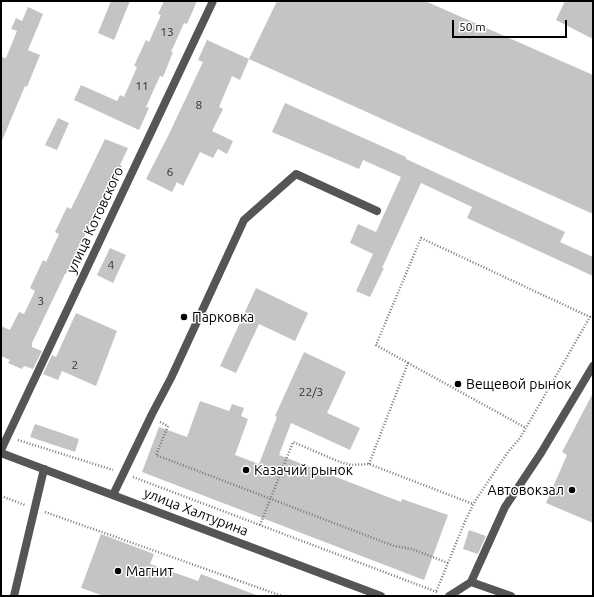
<!DOCTYPE html>
<meta charset="utf-8">
<style>
body{margin:0}
#map{position:relative;width:594px;height:597px;overflow:hidden;background:#fff;font-family:Ubuntu,sans-serif}
canvas{display:block}
.frame{position:absolute;inset:0;border:2px solid #000;pointer-events:none}
.scale{position:absolute;left:452px;top:20px;width:115px;height:18px;box-sizing:border-box;border:2px solid #000;border-top:0;padding-left:5px;font-size:12px;line-height:14px;white-space:nowrap;color:#000;-webkit-text-stroke:3px #fff;paint-order:stroke}
</style>
<div id="map">
<canvas width="594" height="597"></canvas>
<div class="frame"></div>
<div class="scale">50 m</div>
</div>
<script>
const ctx = document.querySelector('canvas').getContext('2d');
ctx.lineJoin = 'round';
function fill(path, color) {
  ctx.fillStyle = color;
  ctx.fill(path, 'evenodd');
}
function toPath(rows) {
  const path = new Path2D();
  for (const r of rows) {
    path.moveTo(r[0], r[1]);
    for (let i = 2; i < r.length; i += 2) path.lineTo(r[i], r[i + 1]);
  }
  return path;
}
function trace(path, color, width, dash) {
  ctx.strokeStyle = color;
  ctx.lineWidth = width;
  ctx.lineCap = dash ? 'butt' : 'round';
  ctx.setLineDash(dash || []);
  ctx.stroke(path);
}
function label(font, color, halo, rows, align = 'center') {
  ctx.font = font + ' Ubuntu,sans-serif';
  ctx.lineWidth = 3;
  ctx.setLineDash([]);
  ctx.textBaseline = 'middle';
  ctx.strokeStyle = halo;
  ctx.fillStyle = color;
  for (const [text, x, y, turn = 0] of rows) {
    ctx.save();
    ctx.translate(x, y);
    ctx.rotate((+turn || 0) * Math.PI / 180);
    ctx.textAlign = isNaN(turn) ? turn : align;
    if (halo) ctx.strokeText(text, 0, 0);
    ctx.fillText(text, 0, 0);
    ctx.restore();
  }
}
fill(toPath([
 [111,1,130,1,114,40,98,33],
 [164,1,197,1,187,24,184,23,171,52,173,52,163,77,160,76,146,107,149,108,139,130,74,100,81,85,117,101,120,95,124,97,137,67,134,66,146,40,149,42,161,15,158,14],
 [277,1,425,1,593,75,593,214,249,59],
 [565,1,593,1,593,39,556,20],
 [28,7,43,14,28,50,40,55,27,87,25,86,1,143,1,57,6,58,17,31,11,29,16,18,22,21],
 [207,40,249,59,240,80,232,76,219,107,223,109,212,131,233,141,227,154,218,149,213,158,200,152,183,186,177,182,172,192,146,179,168,136,203,62,198,60],
 [285,103,406,157,406,159,565,232,560,242,593,257,593,276,467,218,472,207,421,183,382,268,384,268,370,297,356,291,373,254,350,243,358,224,376,232,401,177,363,160,359,169,272,132],
 [58,118,69,123,57,150,45,145],
 [105,139,128,148,120,165,122,166,110,191,107,189,66,274,65,274,32,343,32,347,42,351,33,369,24,366,22,369,8,363,10,360,1,356,1,326,10,330,19,312,24,314,35,291,30,288,43,260,46,262,59,234,55,232,67,207,71,209],
 [110,248,126,255,113,283,97,275],
 [256,288,308,313,295,341,259,324,236,373,220,366],
 [76,313,117,331,96,386,62,371,58,380,43,374,52,355,56,357],
 [304,352,346,372,327,413,360,428,350,450,291,423,279,455,401,502,402,499,448,515,424,580,142,472,159,427,187,437,200,401,229,411,232,404,244,408,241,416,248,419,235,455,259,464,277,417,275,416],
 [593,393,593,523,546,503,567,455,562,452],
 [35,424,79,439,75,452,30,437],
 [469,530,486,536,478,554,463,549],
 [101,534,154,554,150,564,198,581,201,574,256,595,256,596,104,596,81,588]
]), '#c4c4c4');
trace(toPath([
 [408,363,526,428],
 [160,422,168,426,156,455,394,546,412,549,448,563],
 [18,440,113,470],
 [369,464,408,363,376,345,421,238,590,317,520,438,508,452,475,501,466,519,436,592],
 [133,477,437,592],
 [1,496,25,505],
 [45,512,282,596],
 [260,525,293,442,340,462,351,465,369,464,473,504]
]), '#777', 2.5, [1, 2]);
trace(toPath([
 [113,495,152,414,171,378,244,220,296,174,377,211],
 [471,582,505,507,541,453,593,366],
 [449,596,471,582,511,596]
]), '#555', 8);
trace(toPath([
 [1,450,213,1],
 [14,596,44,469]
]), '#555', 8);
trace(toPath([
 [1,453,381,596]
]), '#555', 8);
for (const [x, y, r, color] of [
 [184,317,4,"#000"],
 [458,384,4,"#000"],
 [246,470,4,"#000"],
 [572,490,4,"#000"],
 [118,571,4,"#000"]
]) {
  const dot = new Path2D();
  dot.arc(x, y, r, 0, 2 * Math.PI);
  ctx.fillStyle = color;
  ctx.fill(dot);
  trace(dot, '#fff', 1.5);
}
label('12px', '#313131', null, [
 ["13",167,32],
 ["11",142,86],
 ["8",199,105],
 ["6",170,172],
 ["4",111,265],
 ["3",41,301],
 ["2",75,365],
 ["22/3",311,392]
]);
label('14px', '#000', '#fff', [
 ["улица Котовского",95,220,-65],
 ["улица Халтурина",196,512,21]
]);
label('14px', '#000', '#fff', [
 ["Парковка",192,317],
 ["Вещевой рынок",466,384],
 ["Казачий рынок",254,470],
 ["Автовокзал",564,490,"right"],
 ["Магнит",126,571]
], 'left');
</script>
